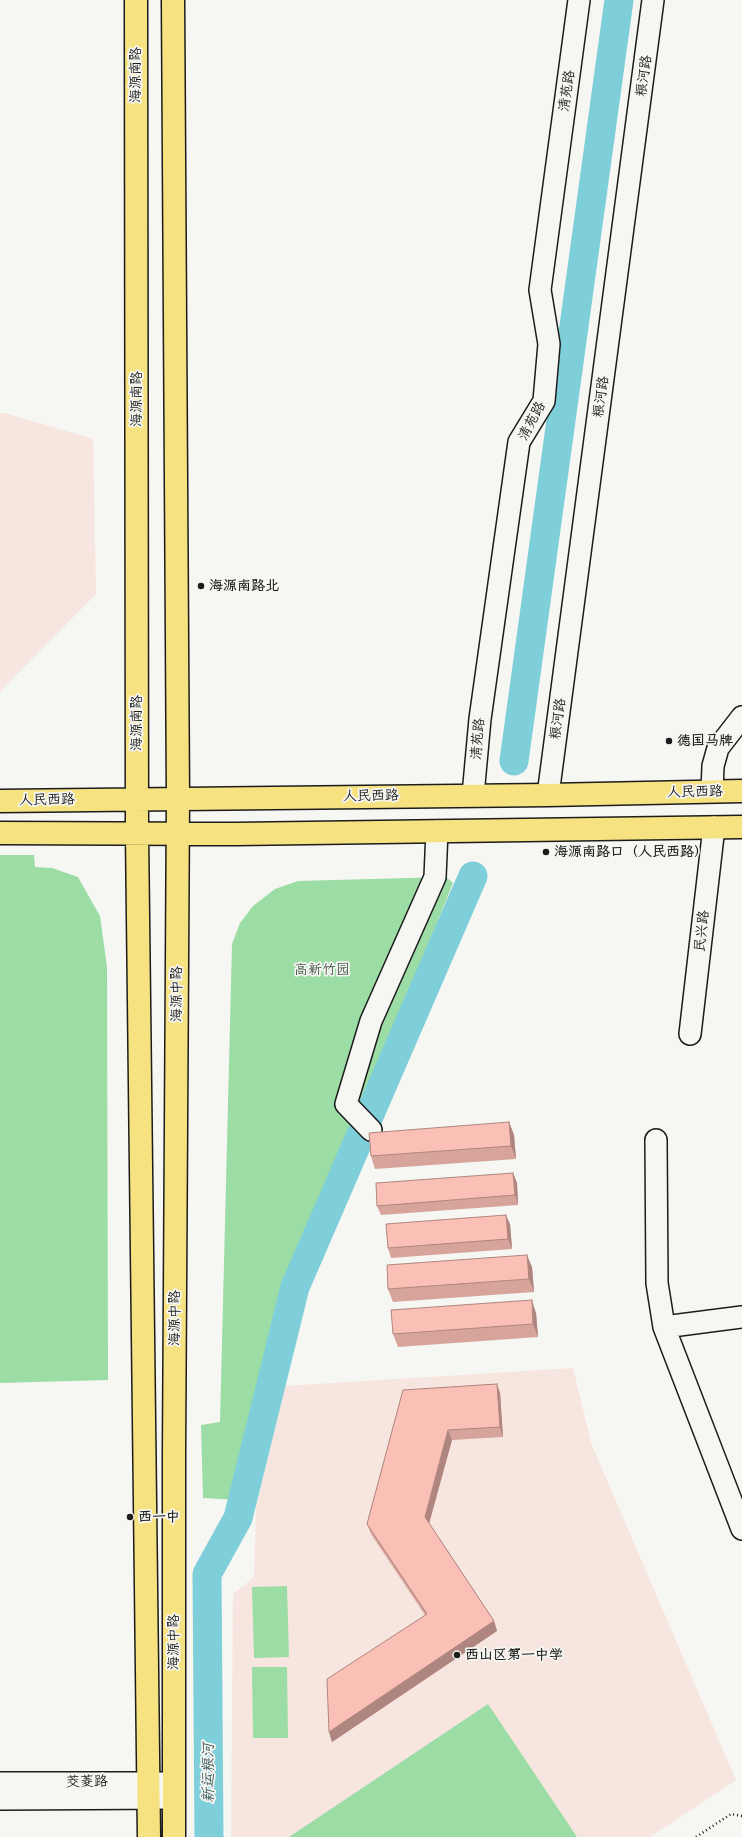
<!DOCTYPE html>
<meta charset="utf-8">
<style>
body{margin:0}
canvas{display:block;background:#f6f6f2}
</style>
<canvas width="742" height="1837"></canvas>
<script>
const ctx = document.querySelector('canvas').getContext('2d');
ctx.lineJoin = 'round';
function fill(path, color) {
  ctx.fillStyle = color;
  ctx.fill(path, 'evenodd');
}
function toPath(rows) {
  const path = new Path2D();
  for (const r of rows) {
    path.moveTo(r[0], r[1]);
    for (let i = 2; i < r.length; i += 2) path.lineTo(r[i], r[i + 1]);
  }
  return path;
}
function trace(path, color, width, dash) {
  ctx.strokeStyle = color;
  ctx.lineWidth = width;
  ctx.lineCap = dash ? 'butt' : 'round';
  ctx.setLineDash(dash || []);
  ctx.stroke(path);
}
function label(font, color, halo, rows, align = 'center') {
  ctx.font = font + ' Delius,"LXGW WenKai TC",sans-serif';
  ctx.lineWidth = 3.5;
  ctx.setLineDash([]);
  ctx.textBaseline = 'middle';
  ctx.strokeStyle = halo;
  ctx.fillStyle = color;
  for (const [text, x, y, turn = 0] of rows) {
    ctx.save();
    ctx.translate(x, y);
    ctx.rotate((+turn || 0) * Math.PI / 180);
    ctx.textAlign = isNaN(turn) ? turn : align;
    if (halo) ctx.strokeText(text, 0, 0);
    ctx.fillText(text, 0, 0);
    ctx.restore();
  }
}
fill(toPath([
 [0,413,5,413,93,439,96,594,0,692],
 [573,1368,591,1443,736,1780,650,1837,231,1837,233,1594,254,1577,256,1509,284,1386]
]), '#f7e6e0');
fill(toPath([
 [0,855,34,855,35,867,52,868,78,877,100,916,107,967,108,1380,0,1383],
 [446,877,453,883,288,1295,237,1500,203,1498,201,1425,220,1422,232,944,240,923,253,906,275,889,298,881],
 [287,1586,289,1657,254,1658,252,1587],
 [252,1667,287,1667,288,1738,253,1738],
 [488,1704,577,1837,289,1837]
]), '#9cdca5');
trace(toPath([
 [514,761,619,0],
 [209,1837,207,1574,238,1518,295,1287,473,876]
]), '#7fcfdb', 29);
const minor = toPath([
 [712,791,713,766,718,748,742,717],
 [473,795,480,719,519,442,544,401,549,344,540,290,579,0],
 [548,795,653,0],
 [690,1034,714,827],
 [371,1130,346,1104,371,1021,435,877,437,831],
 [656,1140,657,1283,664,1327,742,1529],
 [664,1327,742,1317],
 [0,1783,174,1783],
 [0,1799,174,1798]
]);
const major = toPath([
 [136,0,137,833,149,1837],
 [173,0,178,798,174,1453,174,1837],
 [0,801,548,795,742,791],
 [0,833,236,834,742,827]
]);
trace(minor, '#1c1c1c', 24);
trace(major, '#1c1c1c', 25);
trace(toPath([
 [696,1837,731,1814,742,1816]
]), '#1c1c1c', 2.5, [1, 3]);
trace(minor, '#f6f6f2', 21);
trace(major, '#f6e281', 22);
fill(toPath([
 [509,1122,514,1135,516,1159,375,1169,371,1156],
 [513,1173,517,1183,518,1205,381,1215,377,1206],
 [510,1224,512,1249,391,1258,388,1248],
 [532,1267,534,1292,393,1302,388,1289],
 [536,1313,538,1337,398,1347,393,1334],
 [497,1384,500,1393,503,1437,452,1440,429,1524,494,1621,497,1631,332,1742,329,1732,425,1615,371,1534,367,1524,403,1390]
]), '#d7a49c');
fill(toPath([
 [509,1122,514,1135,516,1159,511,1146],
 [513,1173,517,1183,518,1205,515,1195],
 [506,1215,510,1224,512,1249,508,1239],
 [527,1255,532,1267,534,1292,529,1279],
 [532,1300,536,1313,538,1337,533,1324],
 [497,1384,500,1393,503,1437,500,1427],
 [448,1430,452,1440,428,1527,425,1517],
 [494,1621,497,1631,332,1742,329,1732]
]), '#af867f');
const building = toPath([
 [509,1122,511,1146,371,1156,369,1133,509,1122],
 [513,1173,515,1195,377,1206,376,1183,513,1173],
 [506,1215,508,1239,388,1248,386,1224,506,1215],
 [527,1255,529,1279,388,1289,387,1265,527,1255],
 [532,1300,533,1324,393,1334,391,1310,532,1300],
 [497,1384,500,1427,448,1430,425,1517,494,1621,329,1732,327,1679,427,1614,367,1524,403,1390,497,1384]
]);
fill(building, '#fabfb5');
trace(building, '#af867f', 1);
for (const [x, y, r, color] of [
 [201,586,4,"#1c1c1c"],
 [669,741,4,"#1c1c1c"],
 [546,852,4,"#1c1c1c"],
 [130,1517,4,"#1c1c1c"],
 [457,1655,4,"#1c1c1c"]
]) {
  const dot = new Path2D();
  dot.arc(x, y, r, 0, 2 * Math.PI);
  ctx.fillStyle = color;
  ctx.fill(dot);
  trace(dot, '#f6f6f2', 1.5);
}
label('14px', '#1c1c1c', '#f6f6f2', [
 ["海源南路",136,75,-90],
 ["粮河路",644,76,-82],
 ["清苑路",567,91,-82],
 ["粮河路",601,397,-82],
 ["海源南路",137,399,-90],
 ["清苑路",532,421,-62],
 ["粮河路",558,719,-82],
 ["海源南路",137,723,-90],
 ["清苑路",478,739,-85],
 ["人民西路",695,792,-1],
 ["人民西路",371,796,-1],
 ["人民西路",47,800,-1],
 ["民兴路",702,931,-84],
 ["海源中路",177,994,-90],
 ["海源中路",175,1318,-90],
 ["海源中路",174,1642,-90],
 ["茭菱路",87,1782,-1]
]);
label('bold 14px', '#1c1c1c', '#f6f6f2', [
 ["海源南路北",209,586],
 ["德国马牌",677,741],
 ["海源南路口（人民西路）",554,852],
 ["西一中",138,1517],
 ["西山区第一中学",465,1655]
], 'left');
label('14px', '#425645', '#f6f6f2', [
 ["高新竹园",322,970]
]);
label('italic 15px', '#3f5b5f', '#f6f6f2', [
 ["新运粮河",209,1773,-90]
]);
</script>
